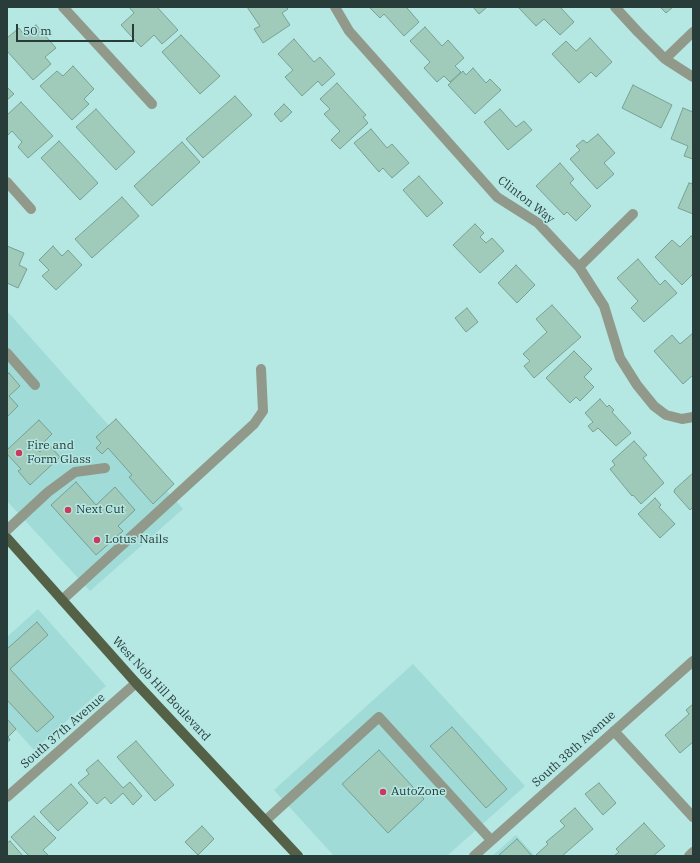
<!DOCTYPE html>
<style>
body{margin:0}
#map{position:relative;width:700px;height:863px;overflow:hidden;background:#b5e7e3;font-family:"IBM Plex Serif",serif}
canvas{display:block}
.frame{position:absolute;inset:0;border:8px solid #283c3a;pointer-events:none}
.scale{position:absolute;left:16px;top:24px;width:118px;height:18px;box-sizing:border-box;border:2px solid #283c3a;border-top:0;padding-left:5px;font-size:12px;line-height:14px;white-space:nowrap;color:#283c3a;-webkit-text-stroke:3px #b5e7e3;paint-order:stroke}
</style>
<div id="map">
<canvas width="700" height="863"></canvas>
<div class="frame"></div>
<div class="scale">50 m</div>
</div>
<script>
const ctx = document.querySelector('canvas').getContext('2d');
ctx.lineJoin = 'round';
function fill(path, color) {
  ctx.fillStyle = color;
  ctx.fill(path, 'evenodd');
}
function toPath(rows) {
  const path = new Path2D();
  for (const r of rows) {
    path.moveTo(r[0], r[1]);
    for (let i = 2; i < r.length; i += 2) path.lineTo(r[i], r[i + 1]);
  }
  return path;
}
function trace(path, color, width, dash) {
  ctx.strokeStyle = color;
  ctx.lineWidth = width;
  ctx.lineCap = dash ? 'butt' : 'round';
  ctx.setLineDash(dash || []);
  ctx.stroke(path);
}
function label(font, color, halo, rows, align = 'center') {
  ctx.font = font + ' "IBM Plex Serif",serif';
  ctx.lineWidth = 3;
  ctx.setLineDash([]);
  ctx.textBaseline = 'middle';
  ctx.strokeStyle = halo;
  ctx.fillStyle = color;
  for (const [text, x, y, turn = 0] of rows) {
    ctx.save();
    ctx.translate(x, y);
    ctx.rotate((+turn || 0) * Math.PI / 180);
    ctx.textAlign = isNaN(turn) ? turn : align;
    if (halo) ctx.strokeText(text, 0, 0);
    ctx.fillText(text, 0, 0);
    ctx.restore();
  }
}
fill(toPath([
 [7,311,183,509,90,591,7,501],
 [38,609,106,686,34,750,7,720,7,637],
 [413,664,525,786,447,856,334,856,274,790],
 [516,835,535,856,492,856]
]), '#a0dbd7');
const building = toPath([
 [129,7,157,7,178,30,162,44,154,35,141,47,121,25,134,13,129,7],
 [247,7,286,7,288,9,282,13,290,25,263,43,254,29,260,26,247,7],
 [369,7,408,7,407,8,419,22,404,36,384,14,380,18,369,7],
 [473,7,485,7,486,8,479,14,473,7],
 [518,7,560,7,574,22,560,35,544,19,536,26,518,7],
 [660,7,673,7,666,13,660,7],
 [36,25,56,48,45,57,51,64,33,80,7,51,7,38,19,28,24,35,36,25],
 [425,27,442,46,448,40,464,58,455,66,461,72,450,82,444,76,437,82,424,68,430,62,410,41,425,27],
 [181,35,220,76,200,94,162,52,181,35],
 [590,38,612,62,596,77,591,72,579,83,552,54,566,41,576,51,590,38],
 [294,39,314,62,320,57,335,74,322,86,318,81,302,96,285,77,293,70,278,54,294,39],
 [73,66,94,89,84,99,89,104,72,120,40,86,57,71,63,76,73,66],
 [473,68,486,83,490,79,501,90,475,114,448,85,463,71,466,75,473,68],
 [337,83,366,115,363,117,368,123,340,149,331,140,340,131,324,114,330,109,320,99,337,83],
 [633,85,672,105,661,128,622,108,633,85],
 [7,87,14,94,7,100,7,87],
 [235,96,252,115,203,158,186,139,235,96],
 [21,102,53,136,28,158,18,147,22,142,12,131,8,135,7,134,7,115,21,102],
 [284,104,292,112,281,122,274,114,284,104],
 [683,108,693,112,693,159,684,156,688,146,671,139,683,108],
 [96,109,135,152,116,170,76,127,96,109],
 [500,109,516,127,524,121,532,130,508,150,484,122,500,109],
 [371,129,387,148,392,144,409,163,392,178,383,168,379,172,354,143,371,129],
 [598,134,615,153,604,163,614,174,597,189,570,159,580,150,576,146,583,140,587,143,598,134],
 [59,141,98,183,80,200,41,158,59,141],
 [182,142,200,162,152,206,134,186,182,142],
 [560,163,574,179,570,183,591,206,576,221,567,212,564,215,536,186,560,163],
 [419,176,443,203,427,217,403,190,419,176],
 [689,183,693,184,693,214,678,208,689,183],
 [122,197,139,216,92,258,75,239,122,197],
 [475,224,484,233,480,237,486,243,492,238,504,251,480,273,453,245,475,224],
 [691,236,693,238,693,274,682,285,655,257,672,240,680,247,691,236],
 [7,246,24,253,19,265,27,269,18,288,7,283,7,246],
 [53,246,62,256,68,250,82,265,56,290,42,276,49,270,39,260,53,246],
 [638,259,660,285,665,280,677,293,644,322,631,308,638,301,617,278,638,259],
 [516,265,535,285,517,303,498,283,516,265],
 [552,305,581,337,534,378,524,366,530,361,523,354,547,332,536,319,552,305],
 [467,308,478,322,466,332,455,318,467,308],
 [693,333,693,375,683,384,654,351,672,335,680,344,693,333],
 [574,351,592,369,584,377,594,387,580,401,576,397,570,403,546,378,574,351],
 [9,373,20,386,9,396,18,406,7,417,7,375,9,373],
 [600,399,607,407,609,405,614,410,612,412,631,433,616,446,598,428,593,432,588,426,593,422,585,413,600,399],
 [116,419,174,484,153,504,129,477,132,475,108,448,102,454,96,448,101,443,96,437,116,419],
 [39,420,52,434,37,449,40,452,48,444,60,457,30,485,18,471,21,469,7,454,7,450,39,420],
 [634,441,647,455,643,458,664,483,641,504,633,495,632,496,610,469,615,465,612,461,634,441],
 [693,473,693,507,690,510,674,492,675,489,693,473],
 [76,482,96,505,115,487,135,510,118,526,123,531,96,555,51,505,76,482],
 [655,498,661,505,659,507,675,524,660,538,638,514,655,498],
 [37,622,48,635,10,669,54,717,37,732,7,700,7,649,37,622],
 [693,704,693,742,680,753,665,735,689,714,686,710,693,704],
 [7,719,16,729,8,737,10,740,7,742,7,719],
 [452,727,507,789,486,808,430,746,452,727],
 [136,741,174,785,155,801,117,757,136,741],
 [379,750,424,799,388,833,342,784,379,750],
 [98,760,123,788,130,782,142,796,133,805,123,793,111,804,105,797,97,804,78,783,89,774,86,770,98,760],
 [599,783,616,803,603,815,585,794,599,783],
 [71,784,88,803,58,831,40,812,71,784],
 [575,808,593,829,562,856,537,856,536,855,548,844,546,842,565,826,560,821,575,808],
 [34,816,56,838,43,850,49,856,29,856,11,837,34,816],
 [644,823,665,846,653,856,614,856,619,852,616,849,644,823],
 [202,826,214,839,198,855,185,842,202,826],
 [517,839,532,856,500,856,499,855,517,839],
 [10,841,23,856,7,856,7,843,10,841]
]);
fill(building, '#a0cbbb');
trace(building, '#77a192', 1);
trace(toPath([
 [63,7,152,104],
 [335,7,349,31,497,197,538,223,579,267,604,306,620,358,637,385,654,406,666,415,682,419,693,417],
 [615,7,638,32,665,59,693,77],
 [665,59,693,32],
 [7,182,31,209],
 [579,267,633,214],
 [7,353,35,385],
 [7,530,48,492,75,472,105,468],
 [62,600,254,424,263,411,261,369],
 [614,731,693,817],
 [7,797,136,683],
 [265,821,379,717,491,840],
 [474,856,693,661],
 [689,856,693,852]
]), '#91998a', 10);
trace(toPath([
 [7,538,136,683,298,856]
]), '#546147', 10);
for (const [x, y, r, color] of [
 [19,453,4,"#c93a5d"],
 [68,510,4,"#c93a5d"],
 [97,540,4,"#c93a5d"],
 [383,792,4,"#c93a5d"]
]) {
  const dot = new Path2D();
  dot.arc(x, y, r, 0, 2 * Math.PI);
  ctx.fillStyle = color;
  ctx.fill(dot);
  trace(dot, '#b5e7e3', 1.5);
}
label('12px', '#283c3a', '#b5e7e3', [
 ["Clinton Way",526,200,38],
 ["West Nob Hill Boulevard",161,689,47],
 ["South 37th Avenue",63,731,-41],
 ["South 38th Avenue",574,749,-42]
]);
label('12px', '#283c3a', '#b5e7e3', [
 ["Fire and",27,446],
 ["Form Glass",27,460],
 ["Next Cut",76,510],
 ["Lotus Nails",105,540],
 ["AutoZone",391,792]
], 'left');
</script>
